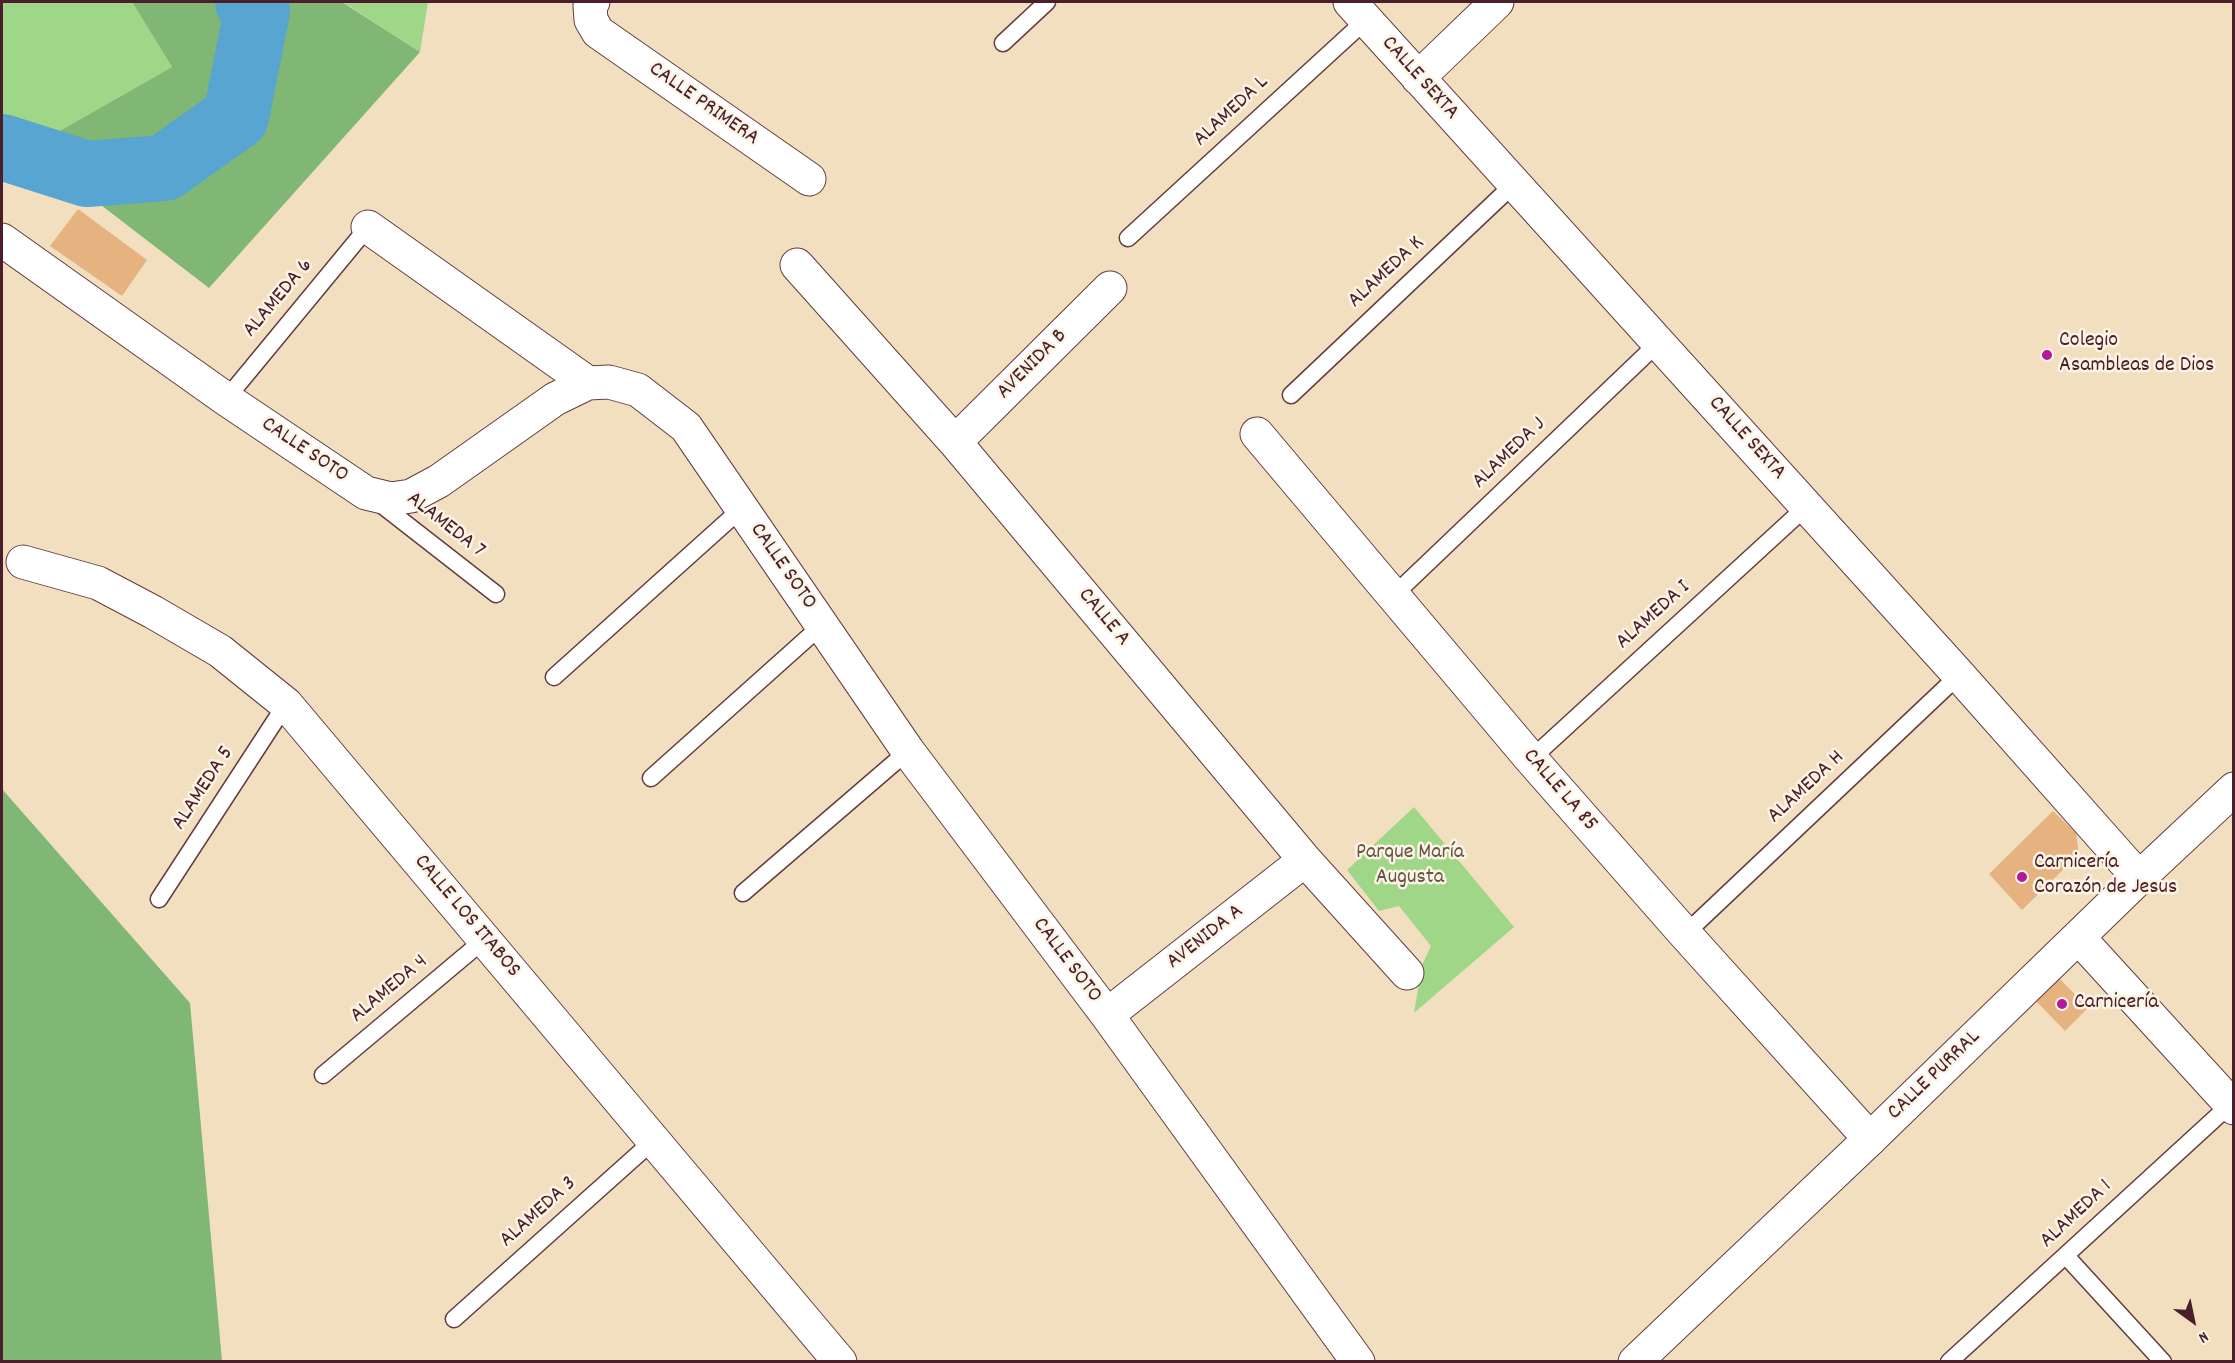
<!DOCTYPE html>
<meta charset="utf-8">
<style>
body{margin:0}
#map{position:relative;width:2235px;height:1363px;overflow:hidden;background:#f2dfc0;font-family:Dekko,sans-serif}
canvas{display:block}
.frame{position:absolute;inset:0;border:3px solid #4a1f2b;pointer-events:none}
.north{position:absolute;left:2163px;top:1291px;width:60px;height:60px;-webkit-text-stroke:4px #fcf5e5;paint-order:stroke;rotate:147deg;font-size:16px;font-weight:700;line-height:24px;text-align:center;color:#4a1f2b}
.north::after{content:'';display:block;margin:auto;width:21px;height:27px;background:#4a1f2b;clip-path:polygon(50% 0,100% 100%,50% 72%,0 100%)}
</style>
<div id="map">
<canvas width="2235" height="1363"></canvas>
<div class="frame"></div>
<div class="north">N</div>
</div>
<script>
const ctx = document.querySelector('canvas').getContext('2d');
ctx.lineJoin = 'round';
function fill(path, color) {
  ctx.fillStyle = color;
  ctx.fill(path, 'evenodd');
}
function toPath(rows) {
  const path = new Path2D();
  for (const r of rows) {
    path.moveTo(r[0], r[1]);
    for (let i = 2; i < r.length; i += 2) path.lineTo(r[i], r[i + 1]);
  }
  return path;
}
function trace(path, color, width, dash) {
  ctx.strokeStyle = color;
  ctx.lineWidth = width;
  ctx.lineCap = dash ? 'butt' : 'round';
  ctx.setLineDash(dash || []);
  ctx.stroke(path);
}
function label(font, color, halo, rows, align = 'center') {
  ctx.font = font + ' Dekko,sans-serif';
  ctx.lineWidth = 5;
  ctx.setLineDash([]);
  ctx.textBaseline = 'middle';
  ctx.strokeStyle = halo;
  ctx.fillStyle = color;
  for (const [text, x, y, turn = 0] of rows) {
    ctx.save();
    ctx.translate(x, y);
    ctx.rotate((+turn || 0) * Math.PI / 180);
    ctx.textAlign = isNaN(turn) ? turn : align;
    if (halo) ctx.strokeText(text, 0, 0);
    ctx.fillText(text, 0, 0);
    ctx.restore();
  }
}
fill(toPath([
 [2,2,132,2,172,67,28,149,2,122],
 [343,2,428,2,420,52],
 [1414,807,1514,927,1414,1013,1422,965,1431,946,1399,906,1379,911,1347,870]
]), '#a0d687');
fill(toPath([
 [132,2,342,2,420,52,209,288,28,149,172,67],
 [2,789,190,1003,222,1361,2,1361]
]), '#80b774');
trace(toPath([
 [2,147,87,174,164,168,236,117,257,11,248,2]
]), '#57a5d0', 66);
fill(toPath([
 [78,209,147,260,122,296,50,246],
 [2053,811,2076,833,2079,854,2022,910,1989,874],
 [2059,978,2088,1008,2065,1031,2036,1001]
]), '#e5b280');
const lane = toPath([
 [1003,43,1047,2],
 [1128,238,1367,19],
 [1291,395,1514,184],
 [226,399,368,227],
 [378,502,496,594],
 [1393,596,1658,343],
 [554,677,741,509],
 [1531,759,1807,506],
 [651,778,822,625],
 [743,893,908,751],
 [159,899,286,704],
 [1685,934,1959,675],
 [323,1075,485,939],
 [2066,1256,2163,1362],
 [454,1319,654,1140],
 [1949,1362,2234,1101]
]);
const street = toPath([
 [593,2,590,6,591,20,598,32,809,179],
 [1350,2,1959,675,2139,878],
 [1418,78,1497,2],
 [368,227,588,383],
 [2,240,226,399,366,493,391,499,411,496,439,481,555,399,588,383,609,382,638,390,686,427,908,751,1107,1015,1358,1362],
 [797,265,955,442,1305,860,1407,973],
 [1257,434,1531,759,1685,934,1870,1139],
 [955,442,1110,288],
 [23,562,98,583,153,612,220,651,286,704,840,1362],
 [1107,1015,1305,860]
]);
const secondary = toPath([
 [2079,938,2234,1108],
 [1635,1362,1870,1139,2139,878,2234,789]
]);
trace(lane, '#633c41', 19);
trace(street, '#633c41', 35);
trace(secondary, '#633c41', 35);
trace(lane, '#fff', 16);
trace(street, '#fff', 33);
trace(secondary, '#fff', 33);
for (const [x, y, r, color] of [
 [2047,355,6,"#b5179e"],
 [2022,877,6,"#b5179e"],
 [2062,1004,6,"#b5179e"]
]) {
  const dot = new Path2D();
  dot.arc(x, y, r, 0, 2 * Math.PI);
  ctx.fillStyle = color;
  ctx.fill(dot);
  trace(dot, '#fcf5e5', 2);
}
label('22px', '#4a1f2b', '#fcf5e5', [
 ["CALLE SEXTA",1419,79,48],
 ["CALLE PRIMERA",703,105,35],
 ["ALAMEDA L",1232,112,-43],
 ["ALAMEDA K",1387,273,-43],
 ["ALAMEDA 6",279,299,-50],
 ["AVENIDA B",1033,365,-45],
 ["CALLE SEXTA",1746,439,48],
 ["CALLE SOTO",304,451,34],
 ["ALAMEDA J",1510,454,-44],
 ["ALAMEDA 7",445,526,38],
 ["CALLE SOTO",782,567,55],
 ["ALAMEDA I",1654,616,-42],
 ["CALLE A",1103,618,50],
 ["ALAMEDA H",1807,788,-43],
 ["ALAMEDA 5",204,789,-57],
 ["CALLE LA 85",1559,791,49],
 ["CALLE LOS ITABOS",466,917,50],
 ["AVENIDA A",1206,938,-38],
 ["CALLE SOTO",1066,961,53],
 ["ALAMEDA 4",390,990,-40],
 ["CALLE PURRAL",1935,1076,-44],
 ["ALAMEDA 3",539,1213,-42],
 ["ALAMEDA 1",2077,1215,-43]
]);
label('22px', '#4a1f2b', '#fcf5e5', [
 ["Colegio",2059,342],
 ["Asambleas de Dios",2059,367],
 ["Carnicería",2034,864],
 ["Corazón de Jesus",2034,889],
 ["Carnicería",2074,1004]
], 'left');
label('22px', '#645647', '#fcf5e5', [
 ["Parque María",1410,854],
 ["Augusta",1410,879]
]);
</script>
